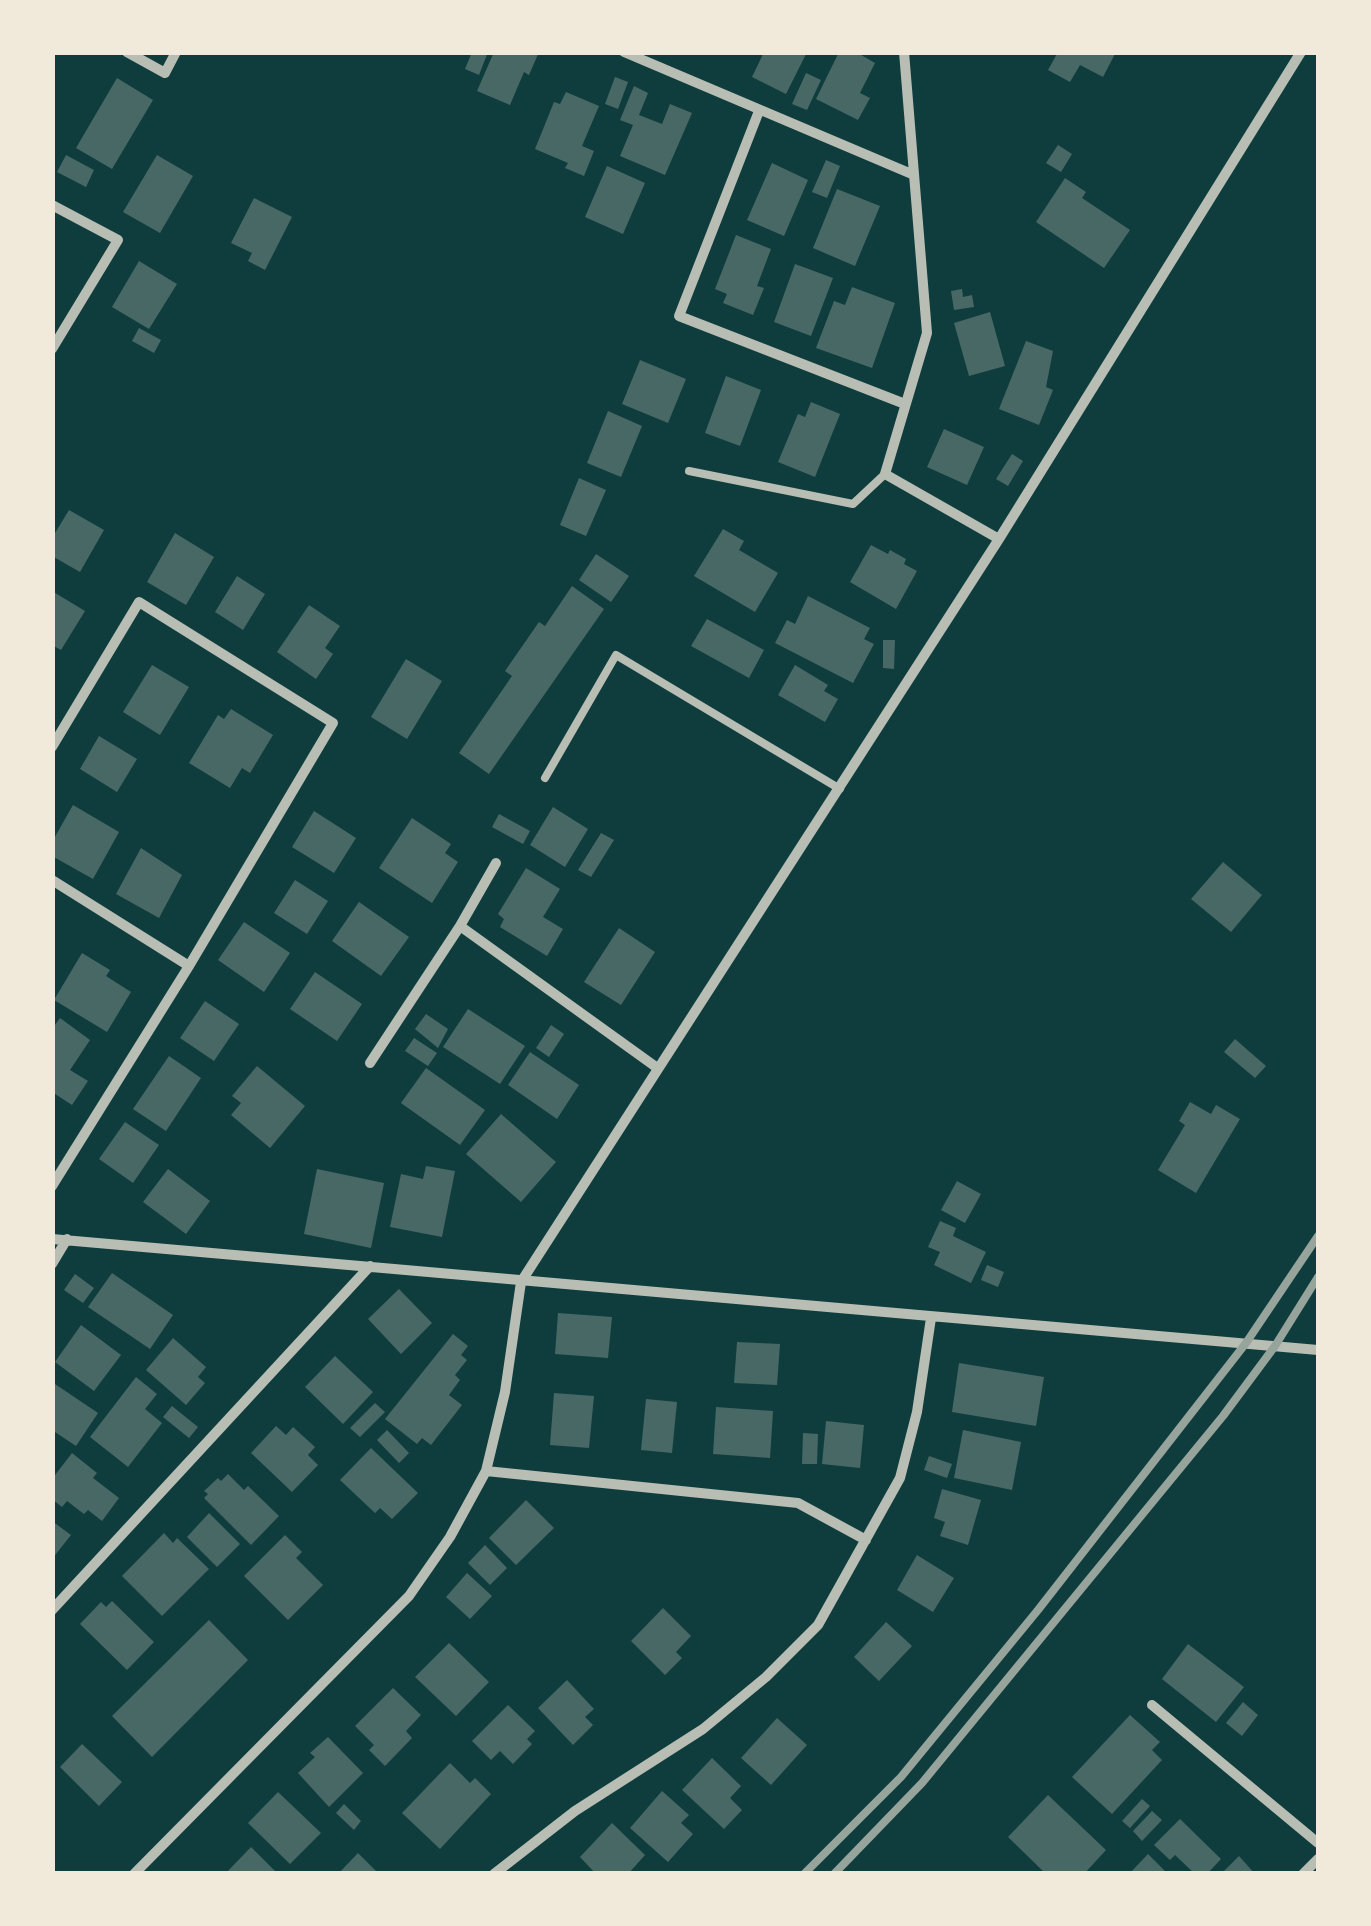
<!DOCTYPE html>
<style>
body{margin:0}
#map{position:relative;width:1371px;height:1926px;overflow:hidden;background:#0f3d3e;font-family:"Space Grotesk",sans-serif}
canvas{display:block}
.frame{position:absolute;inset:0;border:55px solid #f1e9da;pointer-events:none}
</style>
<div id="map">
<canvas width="1371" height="1926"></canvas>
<div class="frame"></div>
</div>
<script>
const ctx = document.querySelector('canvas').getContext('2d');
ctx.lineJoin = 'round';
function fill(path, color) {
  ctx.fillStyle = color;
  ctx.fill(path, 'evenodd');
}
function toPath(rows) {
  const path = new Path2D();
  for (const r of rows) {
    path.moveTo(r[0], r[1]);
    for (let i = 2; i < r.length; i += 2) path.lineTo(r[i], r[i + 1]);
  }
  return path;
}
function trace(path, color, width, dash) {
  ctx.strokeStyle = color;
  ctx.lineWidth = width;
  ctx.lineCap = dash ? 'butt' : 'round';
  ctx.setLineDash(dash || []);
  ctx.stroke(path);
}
fill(toPath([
 [472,52,488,52,479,75,465,69],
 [494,52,539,52,529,75,524,72,510,105,477,91],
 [764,52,807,52,786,94,752,77],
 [839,52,856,52,875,63,860,93,870,98,858,120,816,99],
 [1058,52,1116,52,1103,77,1080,65,1070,82,1048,70],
 [806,73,821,80,807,110,792,104],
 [615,77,628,82,618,109,605,104],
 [117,78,153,100,112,169,76,148],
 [634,86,648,93,639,115,662,124,670,104,692,113,665,175,620,156,633,125,620,120],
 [566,92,599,106,582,146,594,151,584,176,565,168,568,163,535,149,554,102,560,104],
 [1058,145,1072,154,1061,172,1046,163],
 [66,155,94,170,86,187,57,172],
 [157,155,193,176,160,233,123,212],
 [826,160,840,166,827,198,812,192],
 [772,163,808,180,784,236,747,220],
 [607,166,645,183,623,234,585,217],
 [1065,178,1086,192,1082,198,1130,230,1104,268,1036,222],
 [837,189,880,206,855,266,813,248],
 [254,198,292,217,265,270,248,261,252,253,231,243],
 [736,235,771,249,757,286,764,288,753,315,723,303,727,294,715,289],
 [139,261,177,284,149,329,112,307],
 [795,264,833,278,811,336,774,322],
 [852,287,895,303,872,368,816,348,834,301,845,305],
 [962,289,963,297,972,295,974,307,954,310,951,291],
 [990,312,1005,366,969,376,954,323],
 [139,328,161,340,154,353,132,341],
 [1026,341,1053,351,1046,387,1053,390,1039,425,999,409],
 [640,360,686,379,668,423,622,404],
 [726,376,761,390,740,446,705,433],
 [811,402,840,414,815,477,778,462,798,414,805,417],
 [608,411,642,426,621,477,587,463],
 [944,429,984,447,967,485,927,467],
 [1012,454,1023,461,1008,486,996,479],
 [579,478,606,490,586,536,560,525],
 [69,510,104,530,80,572,52,556,52,538],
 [723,529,744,541,739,550,778,573,755,612,694,576],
 [175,533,214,557,186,605,147,582],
 [871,545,888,554,890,550,906,559,904,564,917,571,896,609,850,582],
 [596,554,629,576,611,602,579,580],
 [237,576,265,594,243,630,215,612],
 [572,586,604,609,489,774,459,753,512,676,505,671,539,622,545,626],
 [52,591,85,611,61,650,52,645],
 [808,596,870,628,864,639,874,644,853,683,775,643,787,620,795,624],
 [309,605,340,626,325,648,333,654,316,679,277,652],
 [707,619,764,650,749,678,691,646],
 [883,640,895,640,894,669,883,668],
 [406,659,442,681,407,739,371,717],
 [152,665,189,687,160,735,123,712],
 [795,665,828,685,824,691,838,699,825,722,778,695],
 [231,709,273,735,250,773,242,768,230,788,189,763,218,715,224,719],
 [99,736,137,759,117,792,80,769],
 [73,805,119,832,93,879,52,856,52,842],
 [553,807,588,829,565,867,530,845],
 [314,811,356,838,334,873,292,847],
 [499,814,530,831,523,844,492,827],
 [412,818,451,844,445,853,458,862,432,903,379,868],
 [601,833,614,840,591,877,578,870],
 [141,848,182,875,159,918,116,894],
 [1223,862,1262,895,1231,932,1191,899],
 [526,868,560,889,543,917,563,929,547,956,500,927,504,919,498,914],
 [295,880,328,901,307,934,274,913],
 [359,902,409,937,381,976,332,941],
 [244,922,290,953,264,992,218,960],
 [619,928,655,952,621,1005,584,982],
 [82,953,110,970,106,976,131,992,107,1032,54,1000],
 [315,972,362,1004,337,1041,290,1009],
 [205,1001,239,1024,214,1061,180,1038],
 [468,1009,525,1046,500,1084,443,1047],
 [426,1014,448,1029,438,1048,415,1029],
 [60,1018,90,1040,70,1070,88,1081,72,1105,52,1092,52,1029],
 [551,1025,564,1034,549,1057,536,1048],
 [414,1038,437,1053,428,1066,405,1051],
 [1235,1039,1266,1066,1255,1078,1224,1052],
 [530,1052,579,1085,557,1119,508,1085],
 [169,1056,201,1078,166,1131,133,1109],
 [257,1066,305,1106,270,1148,231,1115,241,1103,232,1096],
 [426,1068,485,1110,460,1145,401,1103],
 [1190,1102,1211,1114,1216,1105,1240,1119,1196,1193,1158,1170,1185,1125,1179,1121],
 [501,1114,556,1162,521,1202,466,1154],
 [125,1122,159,1145,133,1183,99,1159],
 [426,1166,455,1171,442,1237,390,1227,401,1174,423,1179],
 [168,1169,210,1201,186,1234,143,1202],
 [317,1169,384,1183,371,1248,304,1234],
 [957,1181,981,1194,965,1223,941,1210],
 [940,1221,956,1228,953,1236,986,1252,971,1283,934,1265,940,1252,928,1247],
 [987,1265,1004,1272,998,1287,981,1280],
 [112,1273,173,1315,150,1349,88,1307],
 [75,1274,94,1288,83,1303,64,1290],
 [399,1289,432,1323,401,1354,368,1319],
 [558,1313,612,1317,608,1358,555,1354],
 [81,1325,121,1355,94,1391,55,1362],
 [453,1334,468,1346,461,1355,467,1360,455,1375,460,1380,449,1395,462,1405,431,1445,422,1438,417,1444,385,1419],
 [173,1338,206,1367,198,1377,205,1383,186,1405,146,1370],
 [737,1342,780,1344,777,1385,734,1383],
 [335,1356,373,1392,343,1424,305,1387],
 [959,1363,1044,1377,1036,1426,952,1412],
 [136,1377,157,1394,145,1409,162,1423,128,1467,90,1437],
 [52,1382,98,1413,76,1446,52,1430],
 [554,1393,594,1396,589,1448,550,1445],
 [646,1399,677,1402,672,1453,641,1450],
 [375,1403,385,1412,360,1437,350,1428],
 [172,1406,198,1427,189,1438,163,1417],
 [716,1407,773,1411,770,1458,713,1454],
 [826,1421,864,1425,860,1468,822,1464],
 [276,1426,286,1435,293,1427,315,1447,308,1455,318,1465,292,1492,251,1453],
 [387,1430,409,1453,399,1463,377,1440],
 [963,1430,1021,1442,1012,1490,954,1478],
 [803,1433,818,1434,817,1464,802,1464],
 [371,1448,418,1493,392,1519,380,1508,375,1513,340,1480],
 [72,1453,97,1473,93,1478,119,1498,102,1521,88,1510,84,1514,67,1501,62,1507,52,1499,52,1479],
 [929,1456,952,1464,947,1478,924,1470],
 [228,1474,244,1490,248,1486,279,1516,251,1545,204,1498,208,1494,204,1491,218,1478,221,1481],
 [942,1489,981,1500,968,1545,940,1536,945,1522,934,1518],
 [526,1500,554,1528,516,1565,489,1538],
 [209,1513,240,1544,217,1567,187,1537],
 [52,1521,71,1535,52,1559],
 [164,1533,173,1543,177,1538,209,1569,162,1616,122,1576],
 [285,1535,302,1552,296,1558,323,1585,288,1620,244,1576],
 [485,1545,507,1568,490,1585,468,1563],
 [917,1555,954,1578,933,1612,897,1590],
 [467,1573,492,1596,470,1619,446,1597],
 [112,1601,154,1642,127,1670,80,1624,101,1602,106,1607],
 [663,1608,691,1636,676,1652,682,1658,665,1675,631,1641],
 [209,1620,248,1660,152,1757,112,1716],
 [886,1622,912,1646,879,1681,854,1657],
 [449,1643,489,1682,456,1716,415,1677],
 [1188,1644,1244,1687,1216,1722,1162,1679],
 [567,1680,594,1709,585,1717,593,1725,573,1745,538,1708],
 [393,1688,421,1715,406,1731,412,1738,385,1766,369,1750,374,1745,355,1726],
 [1243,1702,1258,1715,1242,1736,1226,1723],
 [508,1705,535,1731,527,1739,532,1744,513,1764,500,1751,491,1760,472,1741],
 [1130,1715,1160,1742,1152,1750,1162,1760,1112,1814,1072,1777],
 [777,1718,807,1745,771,1785,741,1758],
 [328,1737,363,1773,329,1807,298,1773,315,1757,310,1753],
 [82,1744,122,1782,99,1806,60,1767],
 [712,1758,741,1786,730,1798,742,1810,724,1829,682,1790],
 [450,1763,470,1783,475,1778,491,1794,440,1849,402,1813],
 [662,1791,689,1815,681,1823,693,1834,668,1862,630,1828],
 [278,1792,321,1833,290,1864,248,1823],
 [1048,1795,1106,1850,1084,1874,1046,1874,1008,1837],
 [1142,1799,1150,1806,1130,1828,1122,1821],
 [344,1804,361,1821,354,1830,336,1813],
 [1152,1811,1162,1820,1142,1841,1133,1831],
 [1180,1819,1221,1859,1207,1874,1195,1874,1175,1855,1170,1860,1154,1845],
 [612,1823,645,1855,628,1874,596,1874,580,1857],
 [251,1847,278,1874,225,1874],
 [358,1853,379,1874,338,1874],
 [1148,1854,1168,1874,1129,1874],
 [1239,1856,1255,1874,1221,1874]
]), '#486865');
trace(toPath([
 [689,471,853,504,885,474],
 [545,778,616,655,840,789]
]), '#b8beb3', 8);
trace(toPath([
 [127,52,165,73,176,52],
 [624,52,914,175],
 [904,52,927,333,885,474,999,539],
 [759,111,679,316,905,404],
 [52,205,118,240,52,349],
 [52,747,139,602,333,723,189,966,52,1186],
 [52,880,189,966],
 [460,926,656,1067],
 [370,1063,460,926,496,863],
 [52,1239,1318,1350],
 [52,1264,67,1239],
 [486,1471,798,1503,866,1540],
 [52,1610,370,1266],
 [1152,1705,1318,1843],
 [134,1874,409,1596,450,1537,486,1471,505,1392,521,1282,999,539,1301,52],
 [494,1874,575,1811,703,1729,766,1677,818,1625,900,1478,917,1412,931,1318],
 [1303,1874,1318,1859]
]), '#b8beb3', 10);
trace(toPath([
 [804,1874,901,1777,1038,1610,1246,1343,1318,1236],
 [834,1874,922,1783,1223,1416,1275,1346,1318,1277]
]), '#97a49c', 8);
</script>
